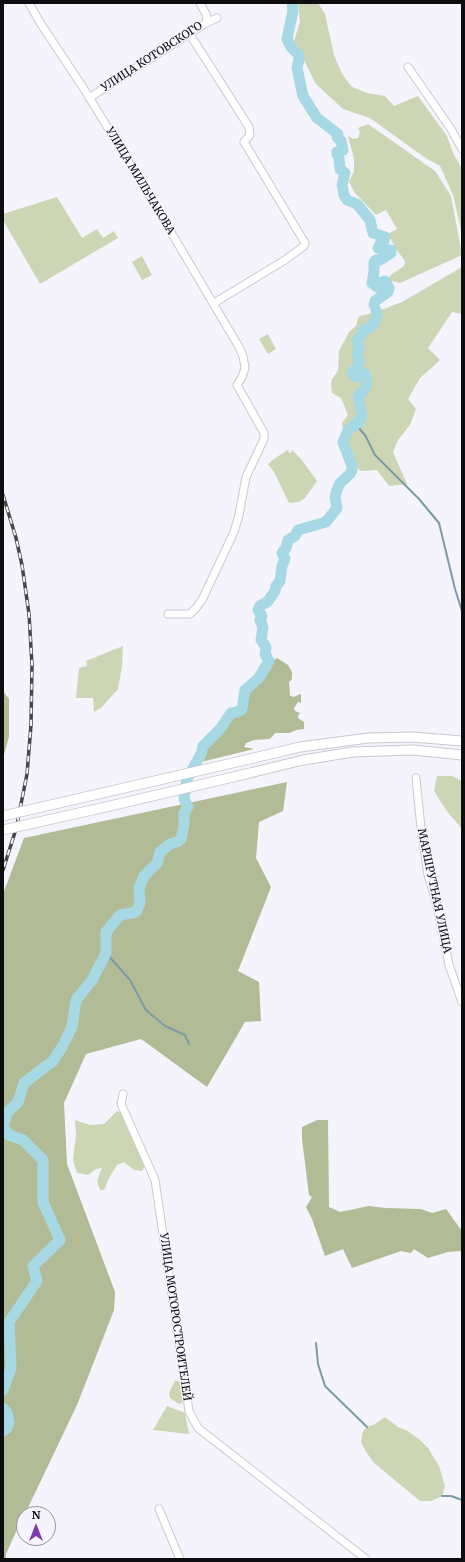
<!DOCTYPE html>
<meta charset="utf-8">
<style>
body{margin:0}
#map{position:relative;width:465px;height:1562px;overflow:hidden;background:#f5f3fb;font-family:Merriweather,serif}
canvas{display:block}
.frame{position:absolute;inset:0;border:4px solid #0d0c0f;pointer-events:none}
.north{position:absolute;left:16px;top:1506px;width:40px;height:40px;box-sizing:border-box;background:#f5f3fb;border:1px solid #98979d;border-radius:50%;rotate:0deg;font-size:11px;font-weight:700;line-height:16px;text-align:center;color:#0d0c0f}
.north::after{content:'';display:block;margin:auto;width:14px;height:18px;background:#7a3bb0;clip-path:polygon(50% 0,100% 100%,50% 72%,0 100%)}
</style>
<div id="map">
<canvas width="465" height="1562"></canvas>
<div class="frame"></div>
<div class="north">N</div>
</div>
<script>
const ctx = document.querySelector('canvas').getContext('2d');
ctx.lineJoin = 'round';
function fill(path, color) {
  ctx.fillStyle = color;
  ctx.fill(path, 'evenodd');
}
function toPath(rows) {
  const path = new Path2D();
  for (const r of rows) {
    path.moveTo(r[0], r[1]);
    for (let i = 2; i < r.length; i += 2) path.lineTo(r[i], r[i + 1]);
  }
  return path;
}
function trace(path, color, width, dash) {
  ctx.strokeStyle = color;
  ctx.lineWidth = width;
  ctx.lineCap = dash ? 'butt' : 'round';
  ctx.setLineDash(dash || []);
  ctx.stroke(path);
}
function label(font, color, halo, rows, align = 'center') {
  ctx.font = font + ' Merriweather,serif';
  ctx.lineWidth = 3;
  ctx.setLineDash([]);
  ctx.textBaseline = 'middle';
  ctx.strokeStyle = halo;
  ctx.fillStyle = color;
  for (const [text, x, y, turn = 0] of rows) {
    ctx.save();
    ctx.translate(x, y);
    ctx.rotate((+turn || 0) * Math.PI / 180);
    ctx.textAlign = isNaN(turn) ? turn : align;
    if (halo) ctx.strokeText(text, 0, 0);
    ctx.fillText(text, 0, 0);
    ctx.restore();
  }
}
fill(toPath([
 [298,3,318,3,325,14,334,55,342,74,352,87,367,93,385,96,394,106,418,96,447,136,453,153,462,169,462,234,453,195,440,166,424,157,370,118,343,109,316,84,294,41,300,22],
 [368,124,435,171,451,196,462,255,400,283,392,281,389,283,386,280,392,274,404,266,405,261,396,249,388,234,397,229,386,210,376,215,355,193,349,182,354,171,354,159,348,136,353,139,358,138,360,132,358,128],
 [57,197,82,238,97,229,103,238,114,231,118,238,40,284,3,220,3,214],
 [142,256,152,275,142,280,132,262],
 [462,267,462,314,452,312,428,348,440,360,420,378,408,399,416,409,410,425,398,440,393,452,407,484,389,486,377,470,361,471,344,459,346,442,342,423,348,415,341,398,332,393,331,384,332,379,338,371,339,351,349,332,356,326,358,318,360,316,373,313,402,302],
 [268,334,276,349,268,354,259,339],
 [289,449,288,452,291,453,292,450,301,459,317,481,305,498,299,502,289,503,274,472,268,464,271,462,271,461],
 [123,646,122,666,118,689,101,708,94,712,93,698,76,698,79,668,87,666,86,661],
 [437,776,452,776,462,781,462,829,446,810,434,791],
 [117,1111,122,1113,131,1136,146,1164,142,1171,134,1170,124,1162,117,1165,109,1178,104,1190,100,1190,97,1181,102,1168,96,1169,88,1175,77,1173,73,1160,76,1135,75,1120,90,1125,104,1124],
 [175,1380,178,1381,181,1384,185,1402,179,1404,170,1398,169,1393],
 [167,1406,185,1413,189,1434,153,1430],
 [385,1417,398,1427,406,1430,419,1439,428,1448,439,1466,445,1486,442,1496,431,1501,420,1501,373,1462,365,1450,361,1442,363,1431,367,1427,375,1424]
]), '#cdd6b4');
fill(toPath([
 [277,658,288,665,292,672,292,679,289,682,290,696,294,697,300,694,301,695,301,703,298,702,294,708,295,711,300,713,298,716,298,718,304,722,304,729,296,730,289,733,275,733,272,737,269,739,254,740,246,743,244,747,254,749,197,763,203,753,205,746,223,729,232,714,243,711,248,690,260,680,266,671,270,668,270,663],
 [3,691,9,699,9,737,3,758],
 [287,782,283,811,259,822,256,858,271,887,238,971,259,982,261,1021,245,1022,207,1087,141,1039,86,1054,64,1103,67,1164,115,1292,114,1310,77,1405,25,1514,24,1514,6,1554,6,1559,3,1559,3,894,24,838],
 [317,1120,328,1120,329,1207,340,1212,369,1206,385,1208,421,1209,432,1213,446,1209,462,1231,462,1251,448,1252,428,1258,414,1249,411,1253,401,1251,352,1268,343,1249,325,1256,312,1219,306,1207,312,1197,309,1195,302,1139,302,1127]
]), '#b1bb95');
trace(toPath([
 [356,425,365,435,375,455,419,499,439,523,455,589,462,611],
 [106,953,130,980,146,1010,165,1026,185,1035,189,1044],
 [316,1343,318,1364,325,1386,367,1427],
 [442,1496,451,1496,462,1500]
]), '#799ca5', 2);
trace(toPath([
 [292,3,293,11,287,39,291,47,299,55,299,59,297,68,303,96,317,118,338,134,337,137,341,141,343,150,337,152,337,154,339,158,340,169,345,173,342,185,344,195,347,200,357,204,370,220,373,233,385,237,384,241,380,244,378,248,382,250,391,250,391,253,385,257,378,261,376,260,374,262,374,272,372,283,377,287,382,282,385,281,389,288,388,292,375,301,374,305],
 [91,982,106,953,106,932,120,915,136,912,140,903,139,888,144,876,157,863,160,852,170,844,177,842,181,839,184,825,184,813,188,807,184,799,186,785,187,779,201,754,203,746,220,729,231,713,237,712,242,709,245,690,258,679,268,663,269,661,265,654,266,647,261,640,263,627,260,620,262,616,258,610,260,606,268,601,275,591,276,586,280,581,282,566,285,559,282,553,286,548,288,540,295,536,298,530,326,522,337,508,335,497,337,490,340,483,350,474,352,470,352,466,343,442,348,430,360,421,362,415,358,396,364,391,367,383,365,374,362,374,356,377,352,373,360,362,357,355,359,348,357,340,362,335,364,329,370,328,375,321,377,315,376,310],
 [65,1041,72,1027,76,1000,88,985],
 [3,1390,11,1368,9,1322,37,1281,33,1266,60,1240,43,1202,43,1160,23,1140,9,1135,3,1127,7,1113,18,1102,24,1083,53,1061,62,1047],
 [3,1408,7,1413,9,1422,7,1428,3,1431]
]), '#a7d9e5', 11);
const minor = toPath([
 [29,3,39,21,84,89,146,190,239,347,243,356,245,368,242,377,237,385,264,433,264,439,246,477,239,515,234,532,202,600,196,608,190,614,168,614],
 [206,23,217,18],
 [189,33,249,127,250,135,244,142,305,243,304,246,285,260,214,303],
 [408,67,451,129,462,149],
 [89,98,206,23,207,16,200,3],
 [416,778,421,828,428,875,437,905,449,965,462,1002],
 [123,1094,121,1104,155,1180,189,1411,198,1428,366,1559],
 [159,1509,180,1559]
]);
const major = toPath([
 [254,758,300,747,368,738,412,737,462,741],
 [250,773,303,760,353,752,413,750,462,755]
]);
trace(minor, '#cac8d0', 9);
trace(major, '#cac8d0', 11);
trace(minor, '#fff', 7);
trace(major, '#fff', 9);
const rail = toPath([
 [3,495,16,538,22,565,29,614,32,665,31,725,27,774,16,829,3,870]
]);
trace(rail, '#47464a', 3.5);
trace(rail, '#f5f3fb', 2, [6]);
const majorBridge = toPath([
 [3,816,254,758],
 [3,830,110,806,250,773]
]);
trace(majorBridge, '#cac8d0', 11, []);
trace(majorBridge, '#fff', 9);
label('11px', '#0d0c0f', '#f5f3fb', [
 ["УЛИЦА КОТОВСКОГО",152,57,-33],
 ["УЛИЦА МИЛЬЧАКОВА",140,181,59],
 ["МАРШРУТНАЯ УЛИЦА",434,891,78],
 ["УЛИЦА МОТОРОСТРОИТЕЛЕЙ",175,1317,82]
]);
</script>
